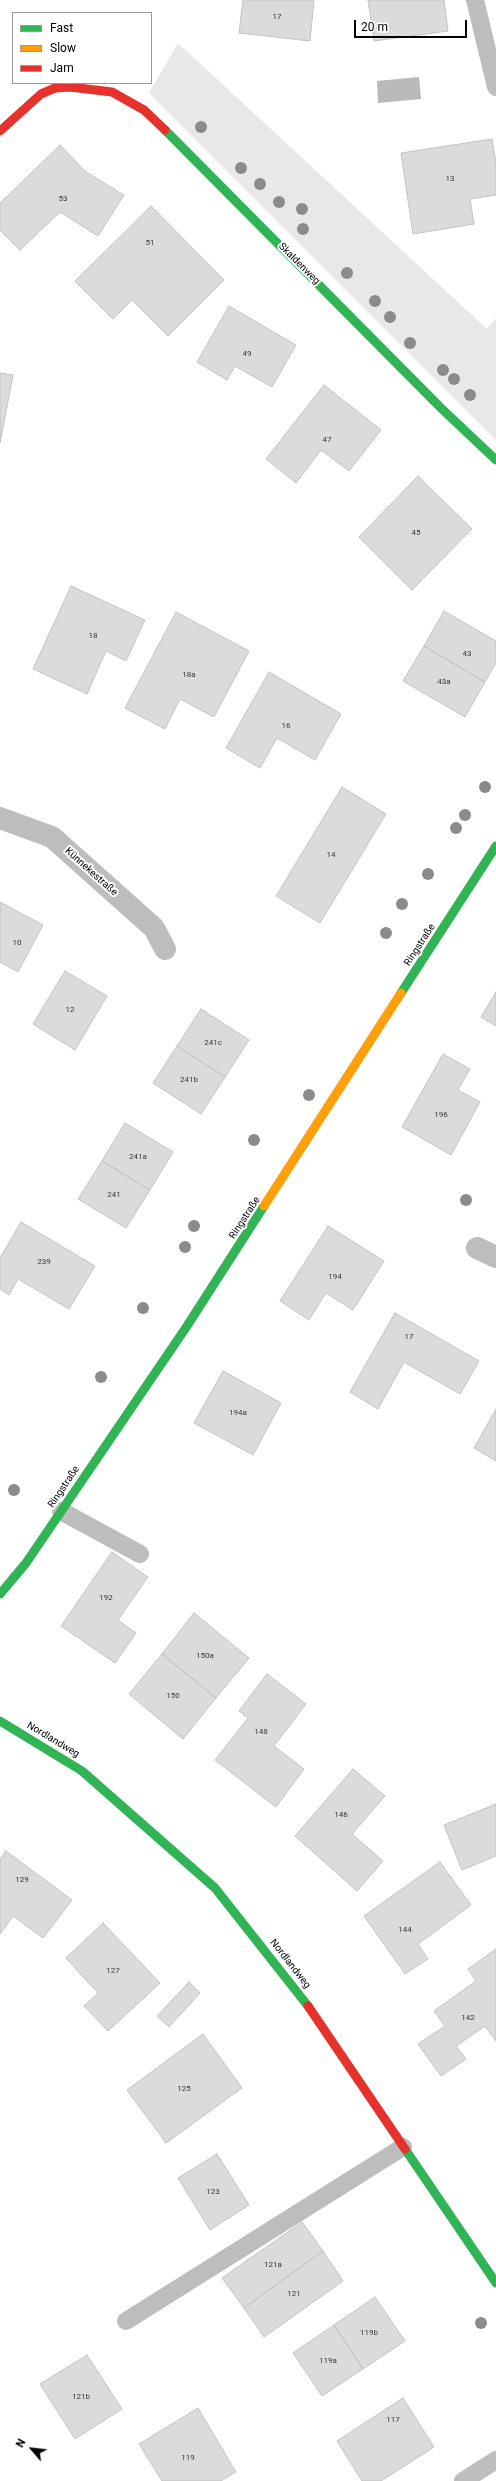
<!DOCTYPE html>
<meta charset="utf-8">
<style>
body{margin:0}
#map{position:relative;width:496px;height:2481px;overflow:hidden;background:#fff;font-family:Roboto,sans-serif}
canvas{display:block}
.legend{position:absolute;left:12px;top:12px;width:140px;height:72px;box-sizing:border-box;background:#fff;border:1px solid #999;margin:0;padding:5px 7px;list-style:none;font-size:12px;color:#000}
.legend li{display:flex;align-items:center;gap:8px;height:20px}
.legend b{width:20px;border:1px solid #999}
.north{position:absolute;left:12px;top:2429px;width:40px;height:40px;-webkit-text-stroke:3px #fff;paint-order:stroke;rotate:298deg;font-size:11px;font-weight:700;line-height:16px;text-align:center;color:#000}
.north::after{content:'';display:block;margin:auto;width:14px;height:18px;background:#000;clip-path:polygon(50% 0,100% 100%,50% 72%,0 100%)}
.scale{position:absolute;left:354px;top:20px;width:113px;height:18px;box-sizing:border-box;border:2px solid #000;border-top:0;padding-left:5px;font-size:12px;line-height:14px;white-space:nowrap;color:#000;-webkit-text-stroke:3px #fff;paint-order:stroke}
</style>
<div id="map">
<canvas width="496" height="2481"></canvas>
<ul class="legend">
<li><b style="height:5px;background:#30b455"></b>Fast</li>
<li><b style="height:5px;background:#ff9f0a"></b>Slow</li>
<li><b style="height:5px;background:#e5322d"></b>Jam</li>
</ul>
<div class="north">N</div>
<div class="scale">20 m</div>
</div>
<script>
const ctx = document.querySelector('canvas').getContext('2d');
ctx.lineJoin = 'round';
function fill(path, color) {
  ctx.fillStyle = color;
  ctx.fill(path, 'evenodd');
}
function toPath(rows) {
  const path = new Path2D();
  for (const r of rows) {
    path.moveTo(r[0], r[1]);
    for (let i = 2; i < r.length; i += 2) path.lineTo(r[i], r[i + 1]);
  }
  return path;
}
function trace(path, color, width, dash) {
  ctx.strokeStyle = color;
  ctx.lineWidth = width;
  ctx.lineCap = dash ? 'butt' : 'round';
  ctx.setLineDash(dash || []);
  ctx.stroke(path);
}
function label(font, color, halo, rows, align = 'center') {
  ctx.font = font + ' Roboto,sans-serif';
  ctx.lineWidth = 4;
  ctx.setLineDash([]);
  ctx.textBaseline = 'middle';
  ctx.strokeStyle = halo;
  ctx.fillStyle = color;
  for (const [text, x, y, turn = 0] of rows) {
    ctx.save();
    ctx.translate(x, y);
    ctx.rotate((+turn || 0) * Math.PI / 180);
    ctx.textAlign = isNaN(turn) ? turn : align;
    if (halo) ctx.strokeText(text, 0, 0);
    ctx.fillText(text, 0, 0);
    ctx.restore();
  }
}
fill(toPath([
 [178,43,487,329,496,318,496,440,149,93]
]), '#e8e8e8');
fill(toPath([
 [419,77,421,99,378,103,377,81]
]), '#bababa');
const building = toPath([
 [243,0,314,0,310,41,239,33,243,0],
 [368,0,444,0,448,31,374,41,368,0],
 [492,139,496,163,496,195,470,199,474,224,413,234,401,153,492,139],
 [60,145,86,172,124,195,98,236,60,212,20,250,0,230,0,203,60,145],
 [151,206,224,280,168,336,132,300,113,319,75,281,151,206],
 [229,306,296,345,272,387,235,366,227,380,197,362,229,306],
 [0,373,13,375,0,443,0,373],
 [324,385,381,430,349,471,321,450,296,483,266,459,324,385],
 [418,476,472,529,412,590,359,537,418,476],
 [71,586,145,620,126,661,106,651,87,694,33,669,71,586],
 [444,611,496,641,496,663,485,682,424,646,444,611],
 [176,612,249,651,214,717,180,699,165,729,125,708,176,612],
 [424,646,485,682,465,717,403,681,424,646],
 [269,672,341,714,315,760,277,738,260,768,226,748,269,672],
 [342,787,386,814,320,923,276,896,342,787],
 [0,902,43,925,18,972,0,962,0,902],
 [65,971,107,996,75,1050,33,1024,65,971],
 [496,992,496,1026,481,1017,496,992],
 [201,1009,249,1040,225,1077,177,1046,201,1009],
 [177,1046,225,1077,201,1114,153,1083,177,1046],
 [443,1054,470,1069,458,1090,480,1102,451,1155,402,1127,443,1054],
 [125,1123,173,1152,150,1190,102,1161,125,1123],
 [102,1161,150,1190,126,1228,78,1199,102,1161],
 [21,1222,95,1266,69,1309,18,1279,9,1295,0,1289,0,1258,21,1222],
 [328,1226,384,1261,353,1310,326,1293,309,1320,280,1301,328,1226],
 [395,1313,479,1361,460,1394,404,1362,378,1409,350,1392,395,1313],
 [223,1371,281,1403,253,1455,194,1423,223,1371],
 [496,1409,496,1461,474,1448,496,1409],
 [112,1552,148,1577,118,1620,136,1633,115,1663,61,1626,112,1552],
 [194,1613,249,1658,216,1698,162,1654,194,1613],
 [162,1654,216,1698,183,1739,129,1694,162,1654],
 [267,1674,306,1704,274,1746,304,1769,276,1807,215,1760,248,1718,239,1711,267,1674],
 [353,1769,385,1796,352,1834,383,1861,357,1891,295,1836,353,1769],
 [496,1804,496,1856,462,1870,444,1825,496,1804],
 [6,1851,72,1900,43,1938,13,1916,0,1934,0,1859,6,1851],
 [440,1862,471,1905,418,1944,428,1959,405,1974,364,1916,440,1862],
 [103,1923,160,1983,108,2031,84,2006,98,1993,66,1958,103,1923],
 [496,1949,496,2041,485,2026,456,2046,466,2059,441,2076,418,2044,445,2026,434,2011,476,1981,468,1969,496,1949],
 [189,1982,200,1993,169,2027,157,2016,189,1982],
 [203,2034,242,2088,166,2143,127,2090,203,2034],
 [217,2154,249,2205,210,2230,178,2178,217,2154],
 [302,2222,323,2251,244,2308,222,2278,302,2222],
 [323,2251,343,2281,264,2337,244,2308,323,2251],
 [375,2297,405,2341,363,2369,334,2325,375,2297],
 [334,2325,363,2369,322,2396,293,2353,334,2325],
 [87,2355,122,2409,75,2439,40,2384,87,2355],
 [403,2398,434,2447,381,2481,362,2481,337,2441,403,2398],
 [198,2408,236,2472,221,2481,162,2481,139,2444,198,2408]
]);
fill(building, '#dbdbdb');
trace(building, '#c3c3c3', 1);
trace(toPath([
 [475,0,496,87],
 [61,1511,140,1554],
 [126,2321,403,2147],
 [463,2481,496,2460]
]), '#bdbdbd', 18);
trace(toPath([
 [0,818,52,837,154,928,165,949],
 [477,1248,496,1257]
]), '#bdbdbd', 22);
trace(toPath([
 [165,130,442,409,496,460],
 [401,993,496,846],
 [0,1594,26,1563,187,1326,264,1206],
 [0,1721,82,1771,215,1888,308,2006],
 [405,2149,496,2283]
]), '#30b455', 9);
trace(toPath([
 [264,1206,401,993]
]), '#ff9f0a', 9);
trace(toPath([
 [0,131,41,94,55,88,70,87,112,92,144,110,165,130],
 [308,2006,405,2149]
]), '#e5322d', 9);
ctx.fillStyle = '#8b8b8b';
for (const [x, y] of [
 [201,127],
 [241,168],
 [260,184],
 [279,202],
 [302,209],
 [303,229],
 [347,273],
 [375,301],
 [390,317],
 [410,343],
 [443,370],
 [454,379],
 [470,395],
 [485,787],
 [465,815],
 [456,828],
 [428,874],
 [402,904],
 [386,933],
 [309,1095],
 [254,1140],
 [466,1200],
 [194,1226],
 [185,1247],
 [143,1308],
 [101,1377],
 [14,1490],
 [481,2323]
]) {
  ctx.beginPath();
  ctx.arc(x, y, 6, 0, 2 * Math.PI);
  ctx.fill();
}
label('8px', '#373737', null, [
 ["17",277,17],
 ["13",450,179],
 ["53",63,199],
 ["51",150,243],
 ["49",247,354],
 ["47",327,440],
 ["45",416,533],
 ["18",93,636],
 ["43",467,654],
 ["18a",189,675],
 ["43a",444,682],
 ["16",286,726],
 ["14",331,855],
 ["10",17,943],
 ["12",70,1010],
 ["241c",213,1043],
 ["241b",189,1080],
 ["196",441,1115],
 ["241a",138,1157],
 ["241",114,1195],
 ["239",44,1262],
 ["194",335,1277],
 ["17",409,1337],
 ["194a",238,1413],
 ["192",106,1598],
 ["150a",205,1656],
 ["150",173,1696],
 ["148",261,1732],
 ["146",341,1815],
 ["129",22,1880],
 ["144",405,1930],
 ["127",113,1971],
 ["142",468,2018],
 ["125",184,2089],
 ["123",213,2192],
 ["121a",273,2265],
 ["121",294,2294],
 ["119b",369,2333],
 ["119a",328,2361],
 ["121b",81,2397],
 ["117",393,2420],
 ["119",188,2458]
]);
label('10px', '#000', '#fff', [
 ["Skaldenweg",299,264,45],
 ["Künnekestraße",91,872,42],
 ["Ringstraße",420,945,-57],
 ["Ringstraße",245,1218,-57],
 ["Ringstraße",64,1487,-56],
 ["Nordlandweg",53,1740,31],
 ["Nordlandweg",290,1964,52]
]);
</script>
